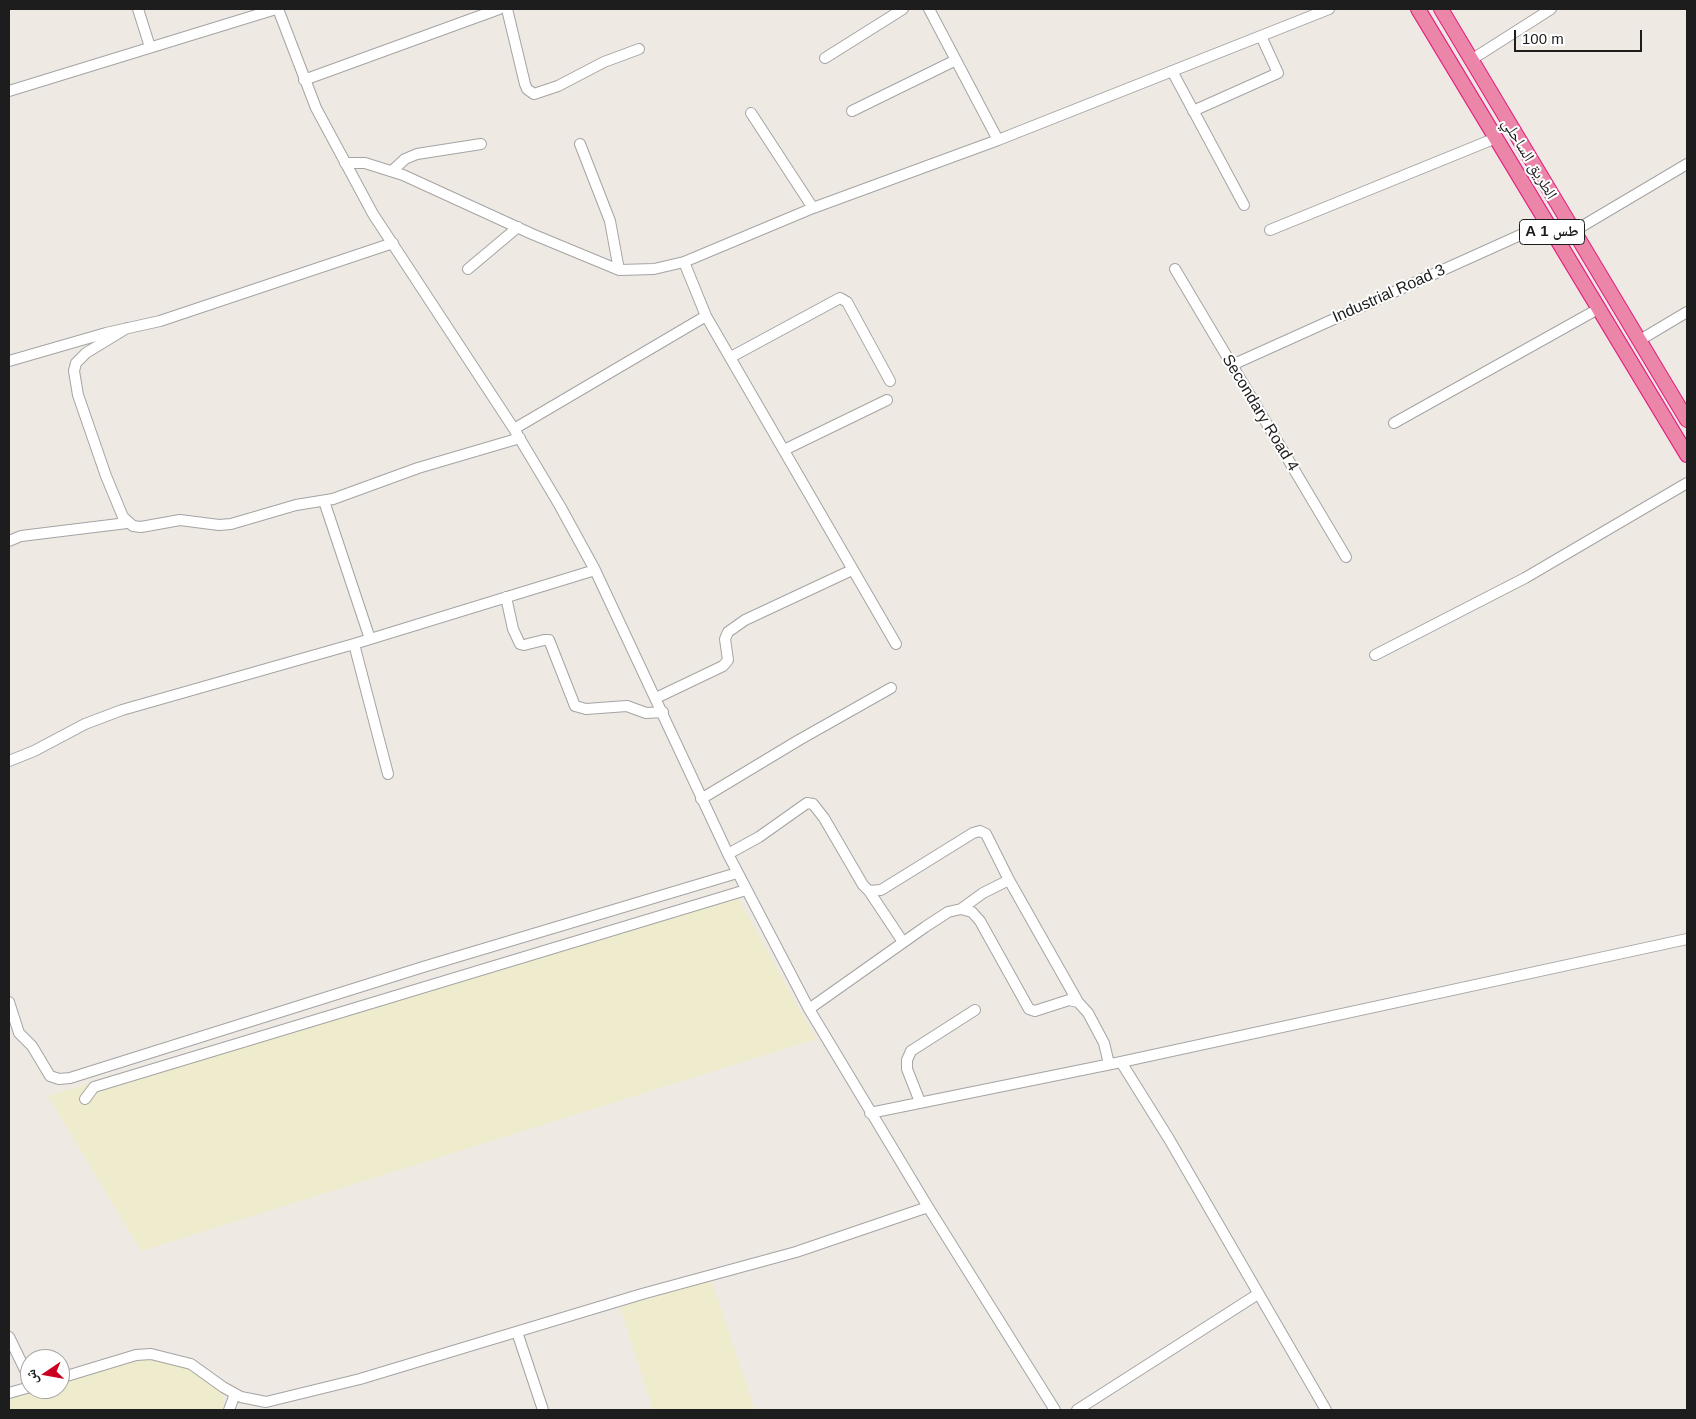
<!DOCTYPE html>
<meta charset="utf-8">
<style>
body{margin:0}
#map{position:relative;width:1696px;height:1419px;overflow:hidden;background:#efe9e3;font-family:Arial,"Noto Naskh Arabic",sans-serif}
canvas{display:block}
.frame{position:absolute;inset:0;border:10px solid #1d1d1d;pointer-events:none}
.north{position:absolute;left:20px;top:1349px;width:50px;height:50px;box-sizing:border-box;background:#fff;border:1px solid #a5a5a5;border-radius:50%;rotate:258deg;font-size:14px;font-weight:700;line-height:20px;text-align:center;color:#1d1d1d}
.north::after{content:'';display:block;margin:auto;width:18px;height:22px;background:#cb0020;clip-path:polygon(50% 0,100% 100%,50% 72%,0 100%)}
.scale{position:absolute;left:1514px;top:30px;width:128px;height:22px;box-sizing:border-box;border:2px solid #1d1d1d;border-top:0;padding-left:6px;font-size:15px;line-height:18px;white-space:nowrap;color:#1d1d1d;-webkit-text-stroke:4px #fff;paint-order:stroke}
</style>
<div id="map">
<canvas width="1696" height="1419"></canvas>
<div class="frame"></div>
<div class="north">ش</div>
<div class="scale">100 m</div>
</div>
<script>
const ctx = document.querySelector('canvas').getContext('2d');
ctx.lineJoin = 'round';
function fill(path, color) {
  ctx.fillStyle = color;
  ctx.fill(path, 'evenodd');
}
function toPath(rows) {
  const path = new Path2D();
  for (const r of rows) {
    path.moveTo(r[0], r[1]);
    for (let i = 2; i < r.length; i += 2) path.lineTo(r[i], r[i + 1]);
  }
  return path;
}
function trace(path, color, width, dash) {
  ctx.strokeStyle = color;
  ctx.lineWidth = width;
  ctx.lineCap = dash ? 'butt' : 'round';
  ctx.setLineDash(dash || []);
  ctx.stroke(path);
}
function label(font, color, halo, rows, align = 'center') {
  ctx.font = font + ' Arial,"Noto Naskh Arabic",sans-serif';
  ctx.lineWidth = 4;
  ctx.setLineDash([]);
  ctx.textBaseline = 'middle';
  ctx.strokeStyle = halo;
  ctx.fillStyle = color;
  for (const [text, x, y, turn = 0] of rows) {
    ctx.save();
    ctx.translate(x, y);
    ctx.rotate((+turn || 0) * Math.PI / 180);
    ctx.textAlign = isNaN(turn) ? turn : align;
    if (halo) ctx.strokeText(text, 0, 0);
    ctx.fillText(text, 0, 0);
    ctx.restore();
  }
}
fill(toPath([
 [733,889,816,1039,141,1251,48,1096],
 [711,1280,755,1410,653,1410,620,1307],
 [136,1358,160,1359,185,1366,221,1390,224,1398,224,1410,9,1410,9,1398,38,1389,60,1389,60,1382]
]), '#efeccd');
const minor = toPath([
 [138,9,150,47],
 [278,9,316,108,373,214,514,429,560,506,595,570,728,854,809,1009,928,1207,1055,1410],
 [507,9,525,84,527,89,534,94,558,86,604,62,639,49],
 [929,9,998,140],
 [825,58,903,9],
 [1471,60,1551,9],
 [1172,71,1244,205],
 [304,80,499,9],
 [9,91,276,9],
 [852,111,956,60],
 [1193,111,1278,73,1261,36],
 [751,113,813,208],
 [580,144,610,221,619,270],
 [345,163,365,163,403,175,532,234,619,270,654,269,684,262,813,208,998,140,1329,9],
 [392,171,405,159,417,154,481,144],
 [1270,230,1496,138],
 [1574,231,1687,164],
 [684,262,706,316,896,644],
 [468,269,518,227],
 [1175,269,1346,557],
 [127,328,86,353,76,363,74,371,78,395,106,476,123,517,133,526,141,527,180,520,219,525,231,524,296,505,333,499,418,468,520,438],
 [1640,340,1687,312],
 [731,357,840,298,847,302,890,381],
 [9,361,106,333,160,321,393,243],
 [1232,365,1547,223],
 [1394,423,1598,309],
 [514,429,706,316],
 [784,450,887,400],
 [324,501,370,639],
 [9,541,21,536,127,523],
 [506,597,513,629,520,644,524,645,544,640,549,640,575,706,586,709,627,706,646,713,663,712],
 [354,644,388,774],
 [1375,655,1525,578,1687,483],
 [656,698,723,666,728,660,725,639,728,632,745,620,852,570],
 [9,761,34,751,85,724,122,710,354,644,595,570],
 [701,799,799,740,891,688],
 [728,854,759,837,807,803,813,804,824,818,863,885,869,891,881,890,973,833,980,831,986,834,1009,880],
 [869,891,903,942],
 [961,909,983,893,1009,880,1078,1002],
 [9,1002,19,1033,32,1046,50,1076,59,1079,70,1078,423,967,737,873],
 [809,1009,925,927,948,912,961,909,972,912,980,921,1029,1009,1035,1011,1069,1000,1078,1002,1088,1013,1104,1043,1109,1064],
 [1121,1062,1169,1139,1326,1410],
 [85,1099,94,1087,746,890],
 [920,1102,907,1069,907,1060,911,1051,975,1010],
 [870,1113,1121,1062,1687,939],
 [517,1332,543,1410],
 [9,1337,30,1380],
 [60,1378,136,1355,151,1354,191,1364,223,1387,241,1397,266,1402,360,1379,642,1294,796,1252,928,1207],
 [9,1393,30,1387],
 [229,1410,235,1394],
 [1077,1410,1258,1294]
]);
const highway = toPath([
 [1418,9,1687,455],
 [1441,9,1687,420]
]);
trace(minor, '#a4a4a4', 12);
trace(highway, '#e21b7f', 16);
trace(minor, '#fff', 10);
trace(highway, '#eb86a9', 14);
for (const [x, y, w] of [
 [1552,232,65]
]) {
  const box = new Path2D();
  box.roundRect(x - w / 2, y - 12.5, w, 25, 4);
  ctx.fillStyle = '#fff';
  ctx.fill(box);
  trace(box, '#1d1d1d', 1);
}
label('bold 15px', '#1d1d1d', null, [
 ["A 1 طس",1552,232]
]);
label('16px', '#1d1d1d', '#fff', [
 ["الطريق الساحلي",1529,159,59],
 ["Industrial Road 3",1389,294,-24],
 ["Secondary Road 4",1260,413,59]
]);
</script>
